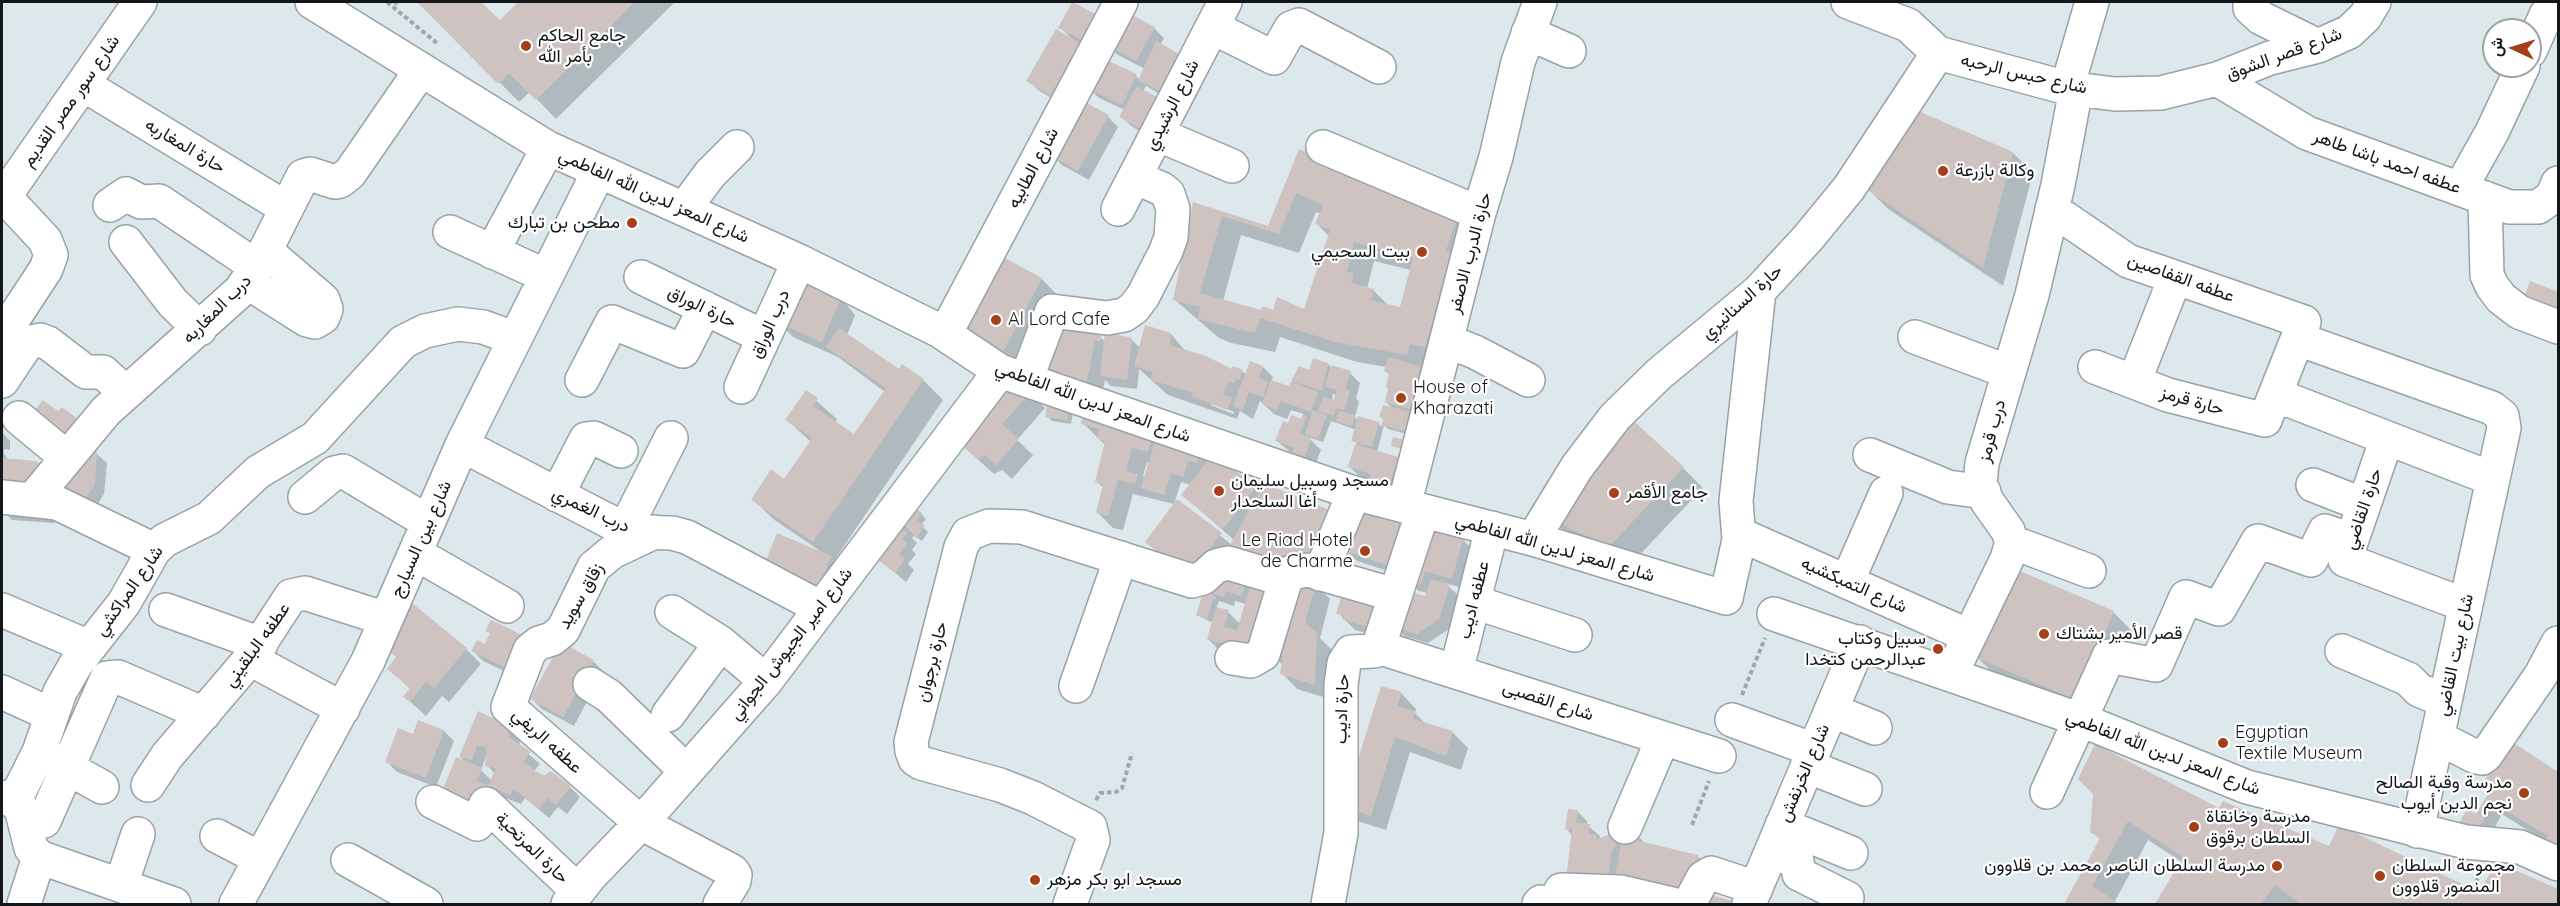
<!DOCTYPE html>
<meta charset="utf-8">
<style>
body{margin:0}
#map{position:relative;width:2560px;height:906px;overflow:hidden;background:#dde8ed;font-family:Quicksand,Vazirmatn,sans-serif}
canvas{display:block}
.frame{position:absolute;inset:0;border:3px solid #131719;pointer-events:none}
.north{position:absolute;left:2482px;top:18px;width:60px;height:60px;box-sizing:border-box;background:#fff;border:2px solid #a1a2a3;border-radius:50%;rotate:274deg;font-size:16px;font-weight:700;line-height:24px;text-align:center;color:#131719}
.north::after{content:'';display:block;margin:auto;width:21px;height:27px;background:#a53e1b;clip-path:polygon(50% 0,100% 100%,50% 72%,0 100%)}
</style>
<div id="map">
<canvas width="2560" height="906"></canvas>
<div class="frame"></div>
<div class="north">ش</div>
</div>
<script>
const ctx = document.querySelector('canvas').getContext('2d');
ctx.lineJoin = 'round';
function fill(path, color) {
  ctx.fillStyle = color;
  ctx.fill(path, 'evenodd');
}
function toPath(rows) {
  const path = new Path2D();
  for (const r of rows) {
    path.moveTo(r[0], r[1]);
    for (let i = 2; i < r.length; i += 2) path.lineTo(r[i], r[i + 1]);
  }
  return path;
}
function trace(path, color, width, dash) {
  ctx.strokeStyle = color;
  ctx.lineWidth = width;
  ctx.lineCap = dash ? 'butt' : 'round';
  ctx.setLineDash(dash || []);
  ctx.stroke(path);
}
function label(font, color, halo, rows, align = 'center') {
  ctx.font = font + ' Quicksand,Vazirmatn,sans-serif';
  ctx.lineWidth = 4.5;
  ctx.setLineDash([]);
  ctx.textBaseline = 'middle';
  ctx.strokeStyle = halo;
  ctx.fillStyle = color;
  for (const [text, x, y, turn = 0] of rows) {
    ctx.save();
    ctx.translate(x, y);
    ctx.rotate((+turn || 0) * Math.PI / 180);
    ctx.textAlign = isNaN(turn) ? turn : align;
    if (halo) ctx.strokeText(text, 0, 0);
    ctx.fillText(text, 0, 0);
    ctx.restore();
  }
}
fill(toPath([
 [391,2,401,2,396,6],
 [420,2,479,2,500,22,521,2,675,2,556,119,530,92,519,102],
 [1104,20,1154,28,1164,38,1160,45,1177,104,1146,86,1143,91,1160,143,1131,126,1121,116,1125,110,1099,98,1089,88,1136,76,1140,80,1145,69,1118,55,1107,44,1069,109,1038,90,1028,80,1071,38,1060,27],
 [1082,102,1108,117,1118,127,1089,180,1062,165,1052,155],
 [1300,151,1457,217,1477,237,1411,435,1388,429,1384,425,1377,452,1397,458,1407,468,1400,495,1381,489,1373,481,1360,477,1350,467,1357,444,1353,440,1356,430,1340,424,1331,421,1323,442,1308,437,1321,450,1313,471,1277,441,1289,425,1301,421,1304,414,1291,410,1287,419,1274,414,1260,401,1253,419,1240,411,1237,419,1168,395,1139,369,1137,389,1111,386,1105,380,1100,404,1032,369,1100,337,1106,342,1131,339,1140,348,1171,334,1186,352,1233,372,1242,371,1246,375,1263,367,1273,377,1271,382,1289,388,1300,368,1310,372,1328,364,1332,369,1350,373,1360,383,1356,398,1359,402,1355,417,1358,421,1378,423,1382,427,1384,420,1381,417,1393,409,1386,402,1390,376,1386,371,1387,367,1357,362,1280,337,1275,352,1231,343,1219,338,1175,300,1194,204,1269,228],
 [1316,212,1321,214,1317,224,1329,236,1304,311,1262,312,1223,301,1241,235,1299,253],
 [1374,261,1411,270,1401,309,1389,306,1373,290,1367,289],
 [1333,393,1337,397,1336,402,1332,401],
 [1211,402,1234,412,1233,414,1211,405],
 [2013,153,2033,173,2003,286,1888,209,1868,189],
 [1001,258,1042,279,1057,295,1016,372,976,350],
 [800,272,842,299,855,315,847,335,899,371,923,380,943,400,834,561,846,573,830,610,778,588,820,551,773,519,753,499,785,481,811,442,787,420,806,392,837,419,835,423,854,436,885,392,838,357,793,337,778,322],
 [1030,393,1045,408,1017,440,1033,455,1012,479,1002,470,994,474,954,438],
 [1074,407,1071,424,1052,421,1047,416],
 [1085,412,1200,453,1209,462,1214,455,1260,493,1315,584,1330,599,1320,638,1331,649,1330,699,1297,689,1282,673,1283,665,1270,652,1267,663,1218,649,1208,639,1213,623,1197,615,1204,595,1217,599,1162,557,1147,542,1178,501,1232,545,1234,540,1183,495,1191,485,1181,482,1174,504,1133,494,1123,530,1113,528,1098,513,1104,488,1096,481,1105,445,1083,423],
 [1147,462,1150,463,1146,476,1143,476],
 [1219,601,1234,606,1235,601,1246,604,1240,624,1228,612,1216,608],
 [2,432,10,441,10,450,4,449,4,454,9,460,39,465,96,453,107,463,104,494,93,512,58,514,54,523,12,520,5,513,2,514],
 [1683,468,1703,488,1629,566,1571,538,1551,518],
 [921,514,926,519,921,525,928,532,922,541,914,536,912,538,917,543,912,550,916,554,908,564,914,570,906,582,871,553,897,519,905,526,912,517],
 [1400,520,1411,530,1397,574,1357,561,1347,551],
 [1463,540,1473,550,1462,588,1445,583,1459,596,1449,629,1428,643,1404,636,1394,626,1426,598,1428,593,1419,591,1408,581],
 [1346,586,1385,638,1355,630,1338,613],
 [2113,612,2133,632,2096,719,1997,677,1977,657],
 [492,622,517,677,483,661,473,651,485,646,491,634,487,631],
 [466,649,481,664,449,702,442,696,426,716,405,697,411,690,389,668,397,658],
 [593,661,603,671,574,726,542,709,532,699],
 [1401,693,1416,709,1415,713,1426,724,1452,732,1468,748,1461,770,1410,752,1386,830,1360,822,1345,807],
 [479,713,511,728,521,739,519,746,540,764,534,771,570,787,580,797,567,814,558,807,549,818,525,798,521,804,500,796,488,784,486,825,468,764,460,757],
 [486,756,487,765,495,774,492,781,481,770],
 [444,731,454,741,436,787,397,772,387,762,414,736],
 [2558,772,2558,865,2546,842,2502,814,2483,849,2476,816,2493,789,2486,782],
 [2095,794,2220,810,2330,848,2480,894,2498,864,2558,890,2558,904,2157,904,2182,862,2148,840,2114,903,2116,904,2066,904,2101,840,2092,831],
 [1577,811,1587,821,1587,825,1600,836,1599,840,1636,834,1646,844,1698,857,1713,872,1708,896,1739,904,1697,904,1617,893,1567,829]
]), '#0003');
fill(toPath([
 [417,2,481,2,500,20,518,2,635,2,536,100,509,73,498,84],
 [1072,2,1105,19,1092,45,1058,28],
 [1124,11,1155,27,1136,61,1106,45],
 [1056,29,1089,48,1058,100,1026,81],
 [1156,41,1183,56,1167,95,1138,80],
 [1102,58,1137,74,1122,105,1087,88],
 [1137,86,1167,103,1150,134,1119,117],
 [1081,100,1109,115,1078,171,1050,155],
 [1916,110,2013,152,1983,268,1866,189],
 [1299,149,1372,176,1458,215,1446,250,1455,253,1425,347,1410,344,1407,355,1335,342,1260,318,1255,333,1198,319,1200,307,1173,300,1193,202,1268,226],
 [1296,193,1323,205,1315,224,1330,230,1304,309,1277,297,1273,310,1262,306,1261,310,1200,293,1222,216,1279,234],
 [1354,242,1413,257,1400,307,1371,300,1374,289,1351,283,1354,273,1347,272],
 [1001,256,1042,278,1000,358,959,335],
 [799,270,841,298,822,342,776,322],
 [2530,281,2558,292,2558,327,2519,312],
 [1145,325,1171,333,1170,345,1206,356,1232,369,1233,366,1243,370,1239,380,1236,379,1234,383,1229,381,1223,394,1232,398,1227,410,1191,396,1194,393,1151,380,1153,372,1134,366],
 [1053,327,1101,335,1101,341,1095,341,1085,390,1030,369],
 [839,328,899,369,902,364,924,379,813,542,751,500,771,469,784,479,812,438,785,420,806,390,818,398,813,406,854,434,886,388,826,347],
 [1105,332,1132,338,1127,380,1100,376],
 [1388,357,1426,368,1413,410,1385,402,1388,388,1386,387,1389,373,1384,371],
 [1313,358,1328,363,1322,391,1291,381,1299,366,1309,370],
 [1250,361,1263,366,1259,378,1268,382,1263,397,1249,392,1243,410,1233,406],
 [1331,365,1351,371,1345,389,1350,391,1344,410,1336,408,1334,416,1318,411,1323,397,1334,400,1337,390,1325,387],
 [1005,378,1031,392,1002,424,1019,439,996,465,985,455,978,459,952,438],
 [1271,380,1289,386,1291,382,1318,392,1311,412,1281,401,1277,410,1262,404],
 [1048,398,1070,401,1067,420,1045,417],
 [43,400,58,411,62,407,82,422,56,456,29,418],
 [1383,405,1412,412,1407,432,1381,425,1384,418,1379,417],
 [1084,410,1154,428,1148,452,1132,448,1126,471,1138,474,1135,484,1118,480,1108,516,1096,513,1103,484,1095,482,1105,441,1097,439,1100,429,1081,424],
 [1313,410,1327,415,1318,439,1305,434],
 [1339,411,1355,415,1352,426,1336,421],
 [1624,412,1684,467,1609,547,1549,518],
 [1303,414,1307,416,1300,434,1311,438,1303,462,1290,457,1294,448,1275,441,1283,421,1288,423,1291,415,1301,419],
 [1358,416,1379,422,1372,447,1351,441],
 [1393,437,1404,440,1401,449,1391,446],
 [1156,438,1201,452,1197,463,1188,461,1183,477,1171,473,1164,495,1141,488],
 [1355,444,1398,457,1390,485,1369,479,1371,474,1348,467],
 [89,447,97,452,95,484,83,503,49,507],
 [1214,453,1256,487,1223,529,1181,495],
 [2,458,36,461,40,464,40,469,26,484,2,482],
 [1264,483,1334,512,1310,561,1291,553,1277,573,1224,556],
 [1177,499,1222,533,1193,571,1182,570,1145,542],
 [910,504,922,513,917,520,925,526,916,538,905,525,911,516,904,512],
 [1360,506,1401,519,1387,565,1345,551],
 [905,524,901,530,908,532,902,539,907,543,899,554,905,559,895,573,869,553],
 [1423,526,1463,539,1452,579,1425,571,1421,585,1407,581],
 [777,533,831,556,815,596,761,573],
 [2013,568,2114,611,2076,700,1975,657],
 [1215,569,1247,579,1241,596,1225,591,1224,597,1208,592],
 [1431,579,1450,585,1439,619,1417,634,1393,626,1404,590,1425,596],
 [1290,581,1316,583,1305,622,1317,633,1315,685,1280,674,1283,656,1267,651],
 [1251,583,1275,590,1257,654,1207,639,1216,607,1229,610,1224,627,1237,630],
 [1345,584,1385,596,1375,629,1343,620,1344,616,1336,614],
 [1203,593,1214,596,1207,619,1196,615],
 [406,598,467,648,434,688,426,682,410,702,403,697,410,688,387,669,396,657,385,647],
 [491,620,522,635,506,668,471,651,477,640,485,644,490,633,485,631],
 [561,642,594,660,563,717,530,699],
 [1381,686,1402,692,1397,706,1415,711,1413,719,1453,731,1446,756,1395,737,1371,816,1343,807],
 [478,711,512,727,508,737,531,752,523,762,543,776,551,771,571,786,556,805,548,798,539,809,514,789,510,795,488,786,496,768,485,766,486,747,477,746,472,760,459,757],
 [418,720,444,730,426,778,385,762,398,728,413,734],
 [2509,740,2558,772,2558,861,2538,850,2548,836,2493,803,2473,840,2455,830,2467,809,2476,814,2492,787,2484,782],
 [2095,744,2219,808,2223,801,2329,846,2339,825,2479,892,2497,862,2558,889,2558,904,2301,904,2275,885,2261,904,2155,904,2183,857,2128,821,2092,886,2119,904,2064,904,2100,838,2090,832,2093,794,2078,779],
 [456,757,482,768,477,781,488,786,476,816,438,801],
 [1568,809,1578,810,1576,823,1590,824,1589,834,1597,835,1596,840,1623,828,1611,854,1608,884,1566,879,1572,829,1565,830],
 [1624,830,1635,840,1698,855,1691,891,1615,876],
 [1707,894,1743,904,1703,904]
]), '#cec3c0');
const minor = toPath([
 [312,2,548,148,799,261,940,331,1000,371,1354,493,1533,539,1726,598,1739,540,1736,501,1759,291],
 [1848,2,1908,25,1938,53],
 [2250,2,2250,8,2261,18,2318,46],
 [1212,27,1274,58,1291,28,1299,25,1379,67],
 [1528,33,1569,51],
 [2530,51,2546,15],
 [1938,53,2067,88,2115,94,2161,93,2217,79,2270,58,2318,46,2349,32,2365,17,2374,2],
 [2217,79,2307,133,2509,207,2538,207,2552,197,2558,183],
 [84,85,286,208],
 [2067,88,2092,2],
 [1157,134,1232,166],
 [1323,147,1479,213],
 [2460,189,2492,132,2523,66],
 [2485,198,2487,275,2492,286,2501,298,2519,312,2558,327],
 [2,200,140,2],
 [110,205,126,194,141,202,159,201,257,267],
 [684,209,710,174,737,147],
 [1118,209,1225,2],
 [2052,209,2128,261,2304,322,2265,420,2168,395,2095,367],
 [450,232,546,276],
 [126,242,173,303,200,329],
 [492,252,548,148],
 [641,277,764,337],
 [247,282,307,320,315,322,323,317,326,309,323,300,266,251],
 [945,334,1121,2],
 [2,336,46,269,51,255,45,240,4,196],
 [1915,337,2009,372],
 [2298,339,2492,408,2502,416,2504,428,2417,831],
 [1447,341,1475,352,1528,380],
 [582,380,612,322,683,351,705,308],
 [1026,380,1052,311,1107,318,1124,315,1134,308,1143,296,1166,251,1171,237,1173,209,1168,194,1162,189,1135,177],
 [2,381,24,348,31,342,40,340,48,343,86,372,103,372,126,393],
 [2134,382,2175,278],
 [741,387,799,261],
 [2276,395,2493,479],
 [19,418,66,457],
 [2387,438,2345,560,2465,605],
 [462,445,620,527,633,532,672,533,687,537,821,608],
 [1870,455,1948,487,1984,492],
 [2313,485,2364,505],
 [557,495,586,439,594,438,621,451],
 [2,497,57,503,154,550],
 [305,497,334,473,343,471,428,522],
 [33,499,106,411,240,291,257,267,303,176,310,174,335,182,340,181,350,173,421,70],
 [1404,506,1479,213,1496,157,1518,62,1540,2],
 [625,529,671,438],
 [654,532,612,552,594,567,563,630,552,639,539,643,530,650,508,707,641,823,732,871,735,875,734,881,720,904],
 [1739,534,1969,636],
 [1533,539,1577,467,1615,417,1659,374,1759,291,1808,238,1849,188,1938,53],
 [2012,542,2089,571],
 [415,553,507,606],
 [1320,574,1354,493],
 [1847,582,1886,493],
 [1474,602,1575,635],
 [2,610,89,647],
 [166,610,261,644],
 [672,612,721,643,766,681],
 [1774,614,2081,720,2247,787,2466,842,2520,847,2558,864],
 [1378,647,1719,756],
 [2342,651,2408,679,2419,690,2445,701],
 [1232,658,1251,661,1263,654,1287,575],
 [250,659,343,709],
 [1456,672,1492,528],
 [1951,674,2007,559,2012,542,2008,531,1987,501,1980,484,1982,463,2032,295,2058,185,2076,89],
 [590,684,609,696,686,771],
 [1076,686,1121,558],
 [2,692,52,715],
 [1831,710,1875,728],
 [668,715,721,643],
 [1732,720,1814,750],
 [2437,737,2476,757,2482,758,2486,755,2541,675,2558,643],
 [48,757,102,787],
 [1807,766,1865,789],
 [148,785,167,756,250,659,291,596,305,593,386,619],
 [2047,792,2109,656,2156,665,2186,597,2219,609,2258,541,2311,560,2325,531,2351,540],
 [8,797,21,808,31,848,39,857,174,904],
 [15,800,39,752,60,692,76,664,124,603,154,550,165,540,209,518,258,472,315,438,403,342,425,331,458,324,483,327,514,338],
 [433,802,477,824,486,804,578,891],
 [44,821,107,678,118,677,204,714],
 [1782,825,1851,853],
 [1625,827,1663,738],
 [217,836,261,859],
 [1771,852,1797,861,1799,874,1847,898],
 [348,860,426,904],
 [121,885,138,834],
 [24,904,39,857],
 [236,904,368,661,462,445,599,171],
 [568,904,590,876,641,823,766,681,1000,371],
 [1070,904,1093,840,1090,827,1033,798,1000,785,921,763,915,759,912,751,911,742,961,547,968,534,989,526,1022,527,1192,581,1203,578,1216,566,1228,563,1272,576,1308,570,1395,595],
 [1328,904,1341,833,1341,685,1344,663,1351,652,1374,651,1380,642,1423,511],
 [1539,904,1541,902,1555,904,1561,890,1621,892,1672,904],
 [1689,904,1703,878,1711,873,1756,888],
 [1749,904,1860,642]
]);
trace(minor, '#98a2a7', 36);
trace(toPath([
 [387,2,438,44],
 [1742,695,1765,638],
 [1096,800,1100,793,1116,792,1122,788,1132,753],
 [1692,825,1709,781],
 [2472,889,2482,871]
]), '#9ea7ab', 4, [4.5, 3]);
trace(minor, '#fff', 33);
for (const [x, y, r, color] of [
 [526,46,6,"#a53e1b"],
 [1943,171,6,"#a53e1b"],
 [632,223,6,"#a53e1b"],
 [1422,252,6,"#a53e1b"],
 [996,320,6,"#a53e1b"],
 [1401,398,6,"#a53e1b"],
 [1219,491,6,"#a53e1b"],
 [1614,493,6,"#a53e1b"],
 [1365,551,6,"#a53e1b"],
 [2044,634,6,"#a53e1b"],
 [1938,649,6,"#a53e1b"],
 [2223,743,6,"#a53e1b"],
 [2524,793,6,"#a53e1b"],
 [2194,827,6,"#a53e1b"],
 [2277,866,6,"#a53e1b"],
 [2380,876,6,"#a53e1b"],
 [1035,880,6,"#a53e1b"]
]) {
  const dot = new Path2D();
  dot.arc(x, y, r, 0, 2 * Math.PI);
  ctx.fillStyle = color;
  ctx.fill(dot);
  trace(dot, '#fff', 2);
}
label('18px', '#131719', '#fff', [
 ["جامع الحاكم",538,36],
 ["بأمر الله",538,57],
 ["وكالة بازرعة",1955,171],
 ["مطحن بن تبارك",620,223,"right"],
 ["بيت السحيمي",1410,252,"right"],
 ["Al Lord Cafe",1008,320],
 ["House of",1413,388],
 ["Kharazati",1413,409],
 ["مسجد وسبيل سليمان",1231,481],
 ["أغا السلحدار",1231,502],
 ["جامع الأقمر",1626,493],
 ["Le Riad Hotel",1353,541,"right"],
 ["de Charme",1353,562,"right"],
 ["قصر الأمير بشتاك",2056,634],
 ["سبيل وكتاب",1926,639,"right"],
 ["عبدالرحمن كتخدا",1926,660,"right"],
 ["Egyptian",2235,733],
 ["Textile Museum",2235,754],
 ["مدرسة وقبة الصالح",2512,783,"right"],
 ["نجم الدين أيوب",2512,804,"right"],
 ["مدرسة وخانقاة",2206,817],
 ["السلطان برقوق",2206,838],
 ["مدرسة السلطان الناصر محمد بن قلاوون",2265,866,"right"],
 ["مجموعة السلطان",2392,866],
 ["المنصور قلاوون",2392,887],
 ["مسجد ابو بكر مزهر",1047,880]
], 'left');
label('18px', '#131719', '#fff', [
 ["شارع قصر الشوق",2284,54,-20],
 ["شارع حبس الرحبه",2024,74,13],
 ["شارع سور مصر القديم",71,101,-55],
 ["شارع الرشيدي",1172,105,-63],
 ["حارة المغاربه",185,146,31],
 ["عطفه احمد باشا طاهر",2387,162,20],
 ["شارع الطابيه",1033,168,-62],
 ["شارع المعز لدين الله الفاطمي",654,196,24],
 ["حارة الدرب الاصفر",1470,253,-75],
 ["عطفه القفاصين",2181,278,20],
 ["حارة السنانيري",1742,302,-42],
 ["حارة الوراق",702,307,26],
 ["درب المغاربه",217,309,-45],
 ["درب الوراق",770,324,-66],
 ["حارة قرمز",2192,401,16],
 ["شارع المعز لدين الله الفاطمي",1093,402,20],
 ["درب قرمز",1992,431,-75],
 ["حارة القاضي",2363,509,-71],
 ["درب الغمري",591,510,25],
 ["شارع بين السيارج",421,539,-66],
 ["شارع المعز لدين الله الفاطمي",1555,548,16],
 ["شارع التمبكشيه",1854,585,24],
 ["شارع المراكشي",129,591,-55],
 ["زقاق سويد",581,596,-60],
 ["عطفه اديب",1474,600,-76],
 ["شارع امير الجيوش الجواني",791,644,-52],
 ["عطفه البلقيني",257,645,-54],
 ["شارع بيت القاضي",2455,655,-78],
 ["حارة برجوان",932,662,-76],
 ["شارع القصبى",1548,701,18],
 ["حارة اديب",1342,709,-88],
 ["عطفه الريفي",547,741,42],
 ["شارع المعز لدين الله الفاطمي",2163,753,21],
 ["شارع الخرنفش",1804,773,-67],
 ["حارة المرتحية",532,848,44]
]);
</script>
